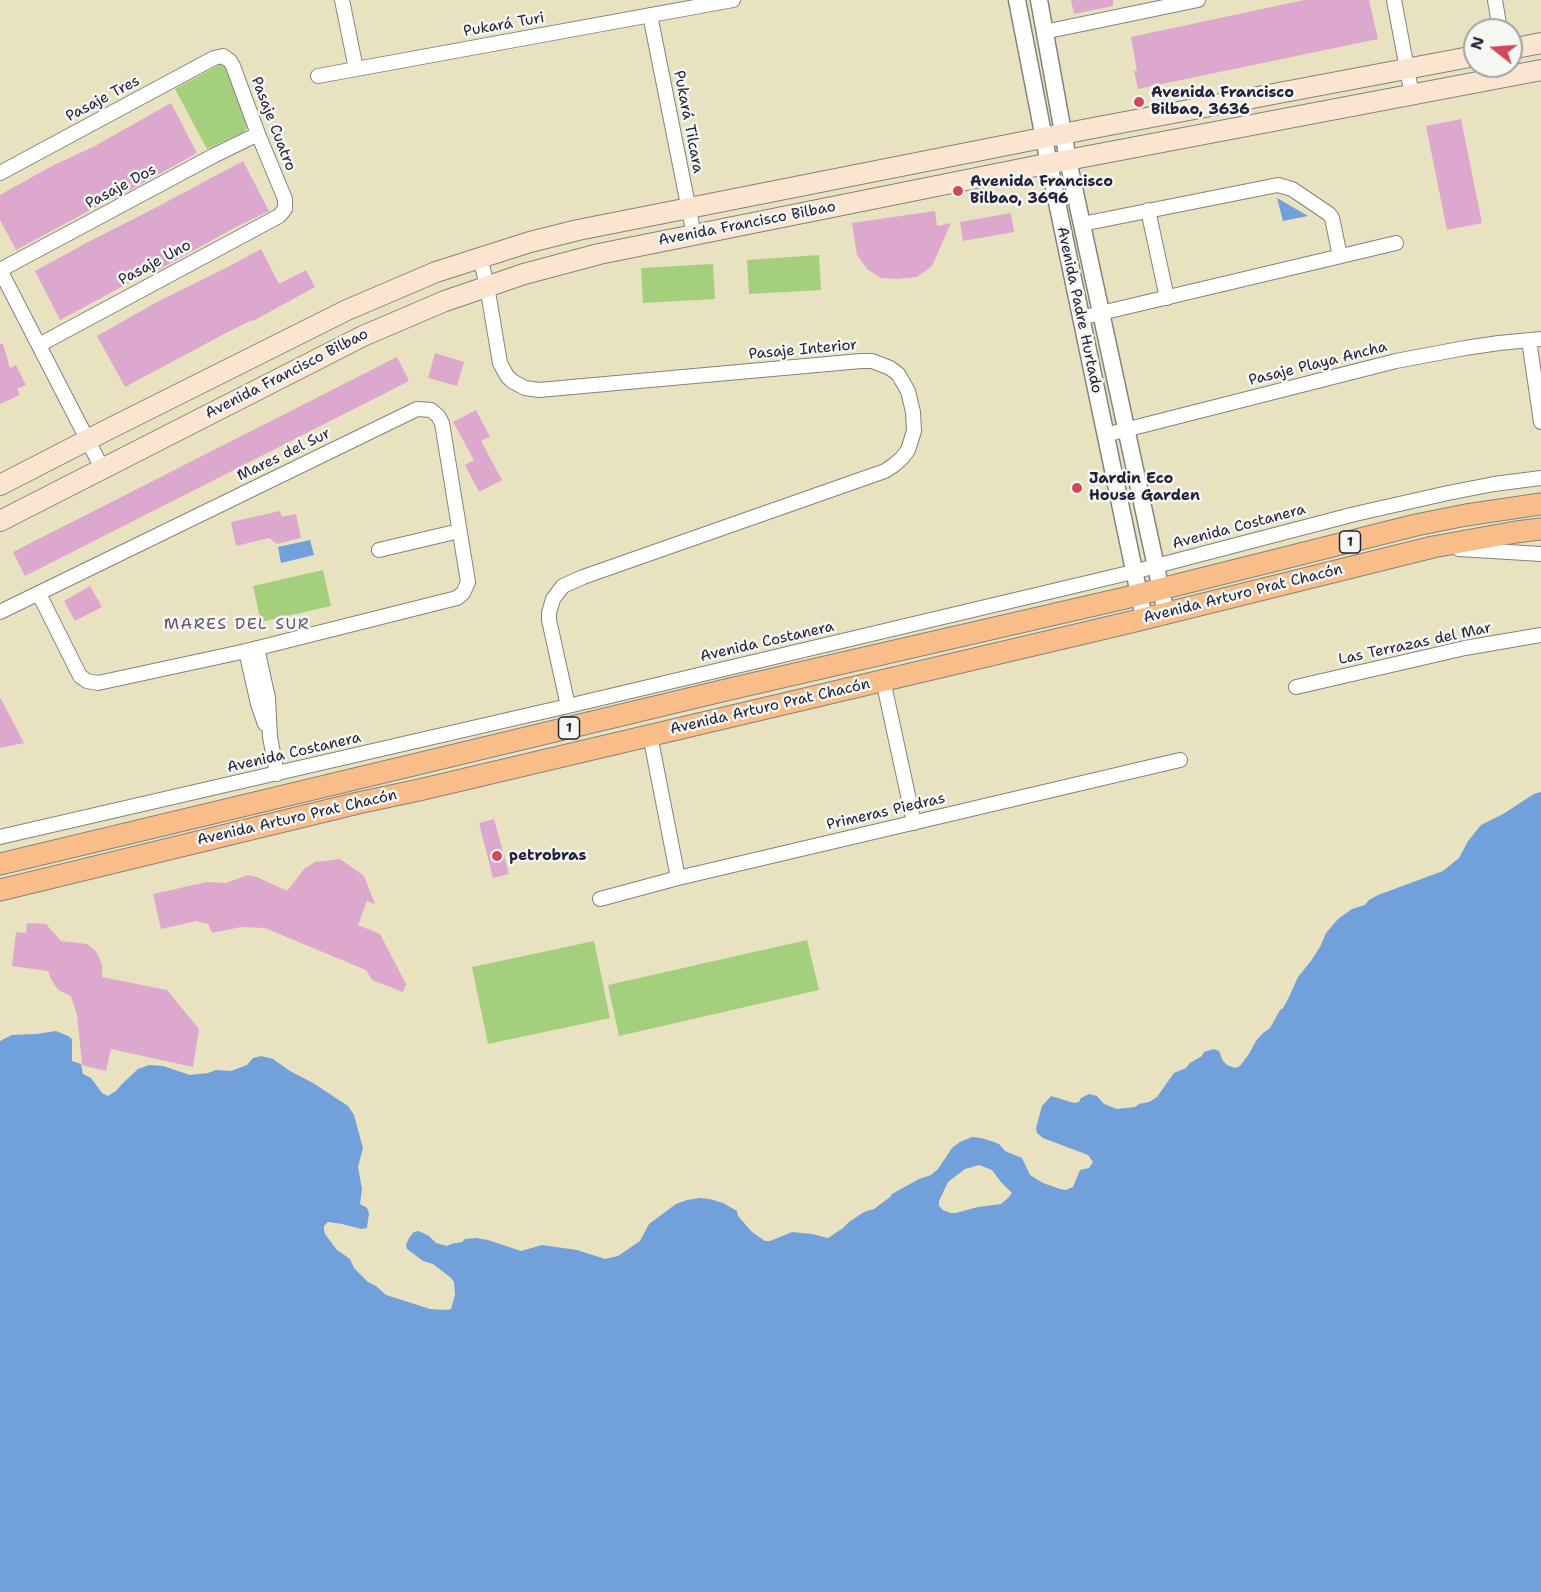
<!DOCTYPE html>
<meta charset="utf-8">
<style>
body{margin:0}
#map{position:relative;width:1541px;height:1592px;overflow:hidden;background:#e8e2c1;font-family:"Shantell Sans",sans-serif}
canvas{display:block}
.north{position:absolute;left:1463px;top:18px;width:60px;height:60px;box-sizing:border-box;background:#f6f6f2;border:2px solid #a1a1a9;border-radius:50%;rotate:287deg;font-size:16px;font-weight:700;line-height:24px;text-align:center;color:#22223b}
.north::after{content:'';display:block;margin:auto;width:21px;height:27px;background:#d1495b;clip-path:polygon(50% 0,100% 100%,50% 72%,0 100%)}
</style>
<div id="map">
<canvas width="1541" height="1592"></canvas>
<div class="north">N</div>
</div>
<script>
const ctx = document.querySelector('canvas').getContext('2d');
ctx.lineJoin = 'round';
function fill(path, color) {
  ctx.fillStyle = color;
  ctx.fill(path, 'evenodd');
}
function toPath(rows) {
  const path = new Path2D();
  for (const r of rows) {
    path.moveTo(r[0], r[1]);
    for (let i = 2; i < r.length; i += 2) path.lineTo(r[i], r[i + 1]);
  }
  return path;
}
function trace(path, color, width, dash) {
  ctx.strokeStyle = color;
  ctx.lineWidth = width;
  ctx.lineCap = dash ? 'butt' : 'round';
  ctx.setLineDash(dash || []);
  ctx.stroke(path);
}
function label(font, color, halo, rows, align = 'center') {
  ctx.font = font + ' "Shantell Sans",sans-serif';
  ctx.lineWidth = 5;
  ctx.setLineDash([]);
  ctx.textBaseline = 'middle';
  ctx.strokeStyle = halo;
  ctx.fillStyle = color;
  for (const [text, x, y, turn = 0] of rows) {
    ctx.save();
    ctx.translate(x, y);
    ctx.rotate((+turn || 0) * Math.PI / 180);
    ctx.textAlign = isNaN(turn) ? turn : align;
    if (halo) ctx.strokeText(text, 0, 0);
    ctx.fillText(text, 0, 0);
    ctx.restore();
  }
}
fill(toPath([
 [219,65,223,65,228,72,248,120,248,125,244,132,207,149,175,89],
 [819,255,821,290,749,294,747,260],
 [713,264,715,299,643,303,641,268],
 [323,570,331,606,261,622,253,586],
 [807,940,819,990,619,1036,608,985],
 [594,941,610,1018,488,1044,472,967]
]), '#a4cf7c');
fill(toPath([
 [1277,198,1308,216,1283,221],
 [310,540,314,555,281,563,278,547],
 [1541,792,1541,1592,0,1592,0,1041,12,1035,36,1034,56,1031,68,1036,72,1039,72,1061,81,1064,83,1074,91,1078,102,1093,108,1096,116,1091,122,1084,138,1069,149,1065,163,1066,190,1075,208,1073,216,1070,231,1071,247,1065,253,1058,261,1056,273,1059,290,1071,313,1083,348,1106,354,1115,363,1148,358,1167,362,1189,360,1204,367,1208,369,1213,367,1228,361,1229,342,1224,328,1222,324,1226,324,1230,325,1234,337,1250,350,1259,354,1268,368,1282,376,1286,386,1295,430,1309,447,1310,451,1309,455,1295,454,1282,451,1278,433,1264,423,1261,407,1249,406,1245,409,1238,414,1232,419,1231,429,1236,436,1243,447,1246,451,1244,462,1242,465,1239,476,1238,488,1240,521,1251,542,1245,577,1250,605,1259,618,1256,640,1241,649,1224,676,1204,687,1200,700,1198,710,1199,723,1203,737,1211,738,1216,752,1232,765,1241,770,1241,792,1232,812,1234,828,1238,843,1228,849,1222,864,1212,874,1209,890,1197,892,1194,919,1179,931,1175,938,1169,952,1148,960,1142,972,1137,981,1138,994,1142,999,1144,1005,1151,1022,1158,1030,1175,1043,1183,1060,1189,1066,1190,1073,1187,1080,1170,1089,1168,1093,1162,1088,1155,1043,1138,1037,1133,1036,1128,1042,1106,1051,1096,1074,1103,1079,1102,1081,1098,1089,1094,1097,1096,1104,1104,1117,1109,1135,1107,1139,1104,1149,1102,1157,1097,1174,1073,1186,1068,1190,1063,1202,1056,1204,1052,1214,1049,1219,1051,1223,1061,1227,1065,1235,1068,1240,1066,1249,1054,1256,1041,1263,1033,1270,1028,1280,1010,1283,1008,1289,997,1298,977,1311,961,1320,947,1326,933,1338,919,1352,909,1365,905,1369,900,1378,895,1443,871,1459,858,1468,841,1481,825,1503,814,1534,794],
 [979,1165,992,1170,1001,1182,1012,1193,1008,1198,1001,1204,978,1207,956,1213,951,1213,943,1210,939,1206,939,1201,948,1182,965,1169]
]), '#72a0db');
fill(toPath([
 [1071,0,1113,0,1113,6,1074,14],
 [1304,0,1369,0,1378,39,1138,89,1134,71,1137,71,1131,37],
 [171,103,197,153,114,199,113,198,16,250,0,220,0,195,52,166,95,146],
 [1461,119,1482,223,1447,230,1426,126],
 [243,161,269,211,236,227,158,270,157,268,60,320,35,271,90,241,157,207],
 [935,211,937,226,951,223,932,266,917,277,896,279,881,278,867,269,857,255,852,223],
 [1011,213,1014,232,963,241,960,222],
 [261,249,279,284,306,270,315,287,253,321,252,320,226,333,125,387,97,336,159,301,224,269],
 [0,344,3,344,10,368,16,365,26,385,17,389,20,395,0,404],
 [435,353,464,362,457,386,428,378],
 [397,357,409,381,25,576,13,552],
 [476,410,490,437,481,441,502,480,479,492,465,465,474,460,453,422],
 [280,511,282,517,296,514,301,538,277,544,269,538,236,546,231,522],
 [90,586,102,607,75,621,64,601],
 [0,697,24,743,0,748],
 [494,819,509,874,493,878,479,823],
 [340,859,364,876,375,904,367,901,358,925,380,934,406,984,403,992,372,980,366,970,265,928,241,927,212,933,208,924,196,921,161,929,153,894,207,882,226,883,248,875,257,877,287,891,305,868,315,862],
 [27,923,46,924,61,941,87,944,95,950,99,957,102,965,102,977,167,990,199,1029,193,1067,111,1049,106,1071,82,1065,77,1015,71,996,60,991,56,987,51,979,48,971,12,966,16,932,26,933]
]), '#dda8ce');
const minor = toPath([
 [342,0,356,69],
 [1394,0,1412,95],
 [1495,0,1500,30],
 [650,15,694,235],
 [1044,32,1198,0],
 [318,76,733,0],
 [0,173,214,58,223,56,230,61,233,66,258,134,285,199,285,209,279,216,39,345],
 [1148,210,1167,298],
 [1082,224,1278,185,1292,189,1329,214,1332,218,1340,256],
 [480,257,487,286,500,363,507,376,512,381,525,388,539,390,861,361,872,361,890,368,898,374,908,391,913,412,914,431,908,450,902,458,894,465,885,471,583,577,563,586,553,599,549,613,549,620,568,706],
 [0,270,215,155,258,134],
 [0,270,102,468],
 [1080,318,1396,243],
 [1529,340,1541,422],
 [1105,435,1396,361,1465,348,1499,343,1541,339],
 [1459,549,1541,554],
 [379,550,459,531],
 [0,612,417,409,431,410,438,416,442,423,468,582,463,593,457,598,246,651,98,683,87,681,80,676,39,594],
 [257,648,268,698,270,737,277,774],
 [246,651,258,704,265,724],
 [883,680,914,823],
 [1296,687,1465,648,1541,635],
 [650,735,678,878],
 [0,837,568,706,1133,572,1355,514,1448,493,1494,484,1541,478],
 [600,899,678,878,1180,760]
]);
const tertiary = toPath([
 [1017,0,1049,164,1144,618],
 [1039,0,1068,160,1166,613]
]);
const secondary = toPath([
 [1511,49,1541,43],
 [0,485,105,431,347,310,436,272,530,242,578,230,674,211,1088,129,1475,56],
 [0,521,363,336,445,301,524,274,599,254,1036,166,1541,70]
]);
const primary = toPath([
 [0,864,730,689,1125,598,1416,525,1466,515,1541,504],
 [0,890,358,803,419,790,1131,622,1433,547,1516,532,1541,529]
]);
trace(minor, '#85827e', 16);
trace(tertiary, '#85827e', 19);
trace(secondary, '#85827e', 22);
trace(primary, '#85827e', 23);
trace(minor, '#fff', 14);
trace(tertiary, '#fff', 16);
trace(secondary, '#fce5d0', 20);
trace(primary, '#f8bd89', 21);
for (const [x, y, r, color] of [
 [1139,102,6,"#d1495b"],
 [958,191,6,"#d1495b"],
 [1077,488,6,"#d1495b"],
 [497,856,6,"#d1495b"]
]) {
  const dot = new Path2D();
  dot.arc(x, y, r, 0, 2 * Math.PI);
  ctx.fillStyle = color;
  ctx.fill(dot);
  trace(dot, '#f6f6f2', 2);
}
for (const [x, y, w] of [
 [1350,542,21],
 [569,728,21]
]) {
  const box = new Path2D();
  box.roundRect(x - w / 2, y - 11, w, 22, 4.5);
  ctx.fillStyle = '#f6f6f2';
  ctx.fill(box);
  trace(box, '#22223b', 1.5);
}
label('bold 14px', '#22223b', null, [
 ["1",1350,542],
 ["1",569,728]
]);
label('15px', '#22223b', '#f6f6f2', [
 ["Pukará Turi",504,25,-10],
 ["Pasaje Tres",103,99,-28],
 ["Pukará Tilcara",688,122,79],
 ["Pasaje Cuatro",273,124,69],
 ["Pasaje Dos",121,187,-28],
 ["Avenida Francisco Bilbao",747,224,-11],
 ["Pasaje Uno",155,263,-28],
 ["Avenida Padre Hurtado",1079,310,78],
 ["Pasaje Interior",803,350,-5],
 ["Pasaje Playa Ancha",1318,364,-14],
 ["Avenida Francisco Bilbao",287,374,-27],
 ["Mares del Sur",284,455,-26],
 ["Avenida Costanera",1239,527,-15],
 ["Avenida Arturo Prat Chacón",1243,594,-14],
 ["Avenida Costanera",767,642,-13],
 ["Las Terrazas del Mar",1415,644,-12],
 ["Avenida Arturo Prat Chacón",770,707,-13],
 ["Avenida Costanera",294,753,-13],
 ["Primeras Piedras",886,812,-13],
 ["Avenida Arturo Prat Chacón",297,818,-13]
]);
label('bold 15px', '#22223b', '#f6f6f2', [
 ["Avenida Francisco",1151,93],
 ["Bilbao, 3636",1151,110],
 ["Avenida Francisco",970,182],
 ["Bilbao, 3696",970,199],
 ["Jardin Eco",1089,479],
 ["House Garden",1089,496],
 ["petrobras",509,856]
], 'left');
ctx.letterSpacing = '1.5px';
label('16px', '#63516e', '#f6f6f2', [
 ["MARES DEL SUR",237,625]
]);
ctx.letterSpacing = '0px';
</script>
